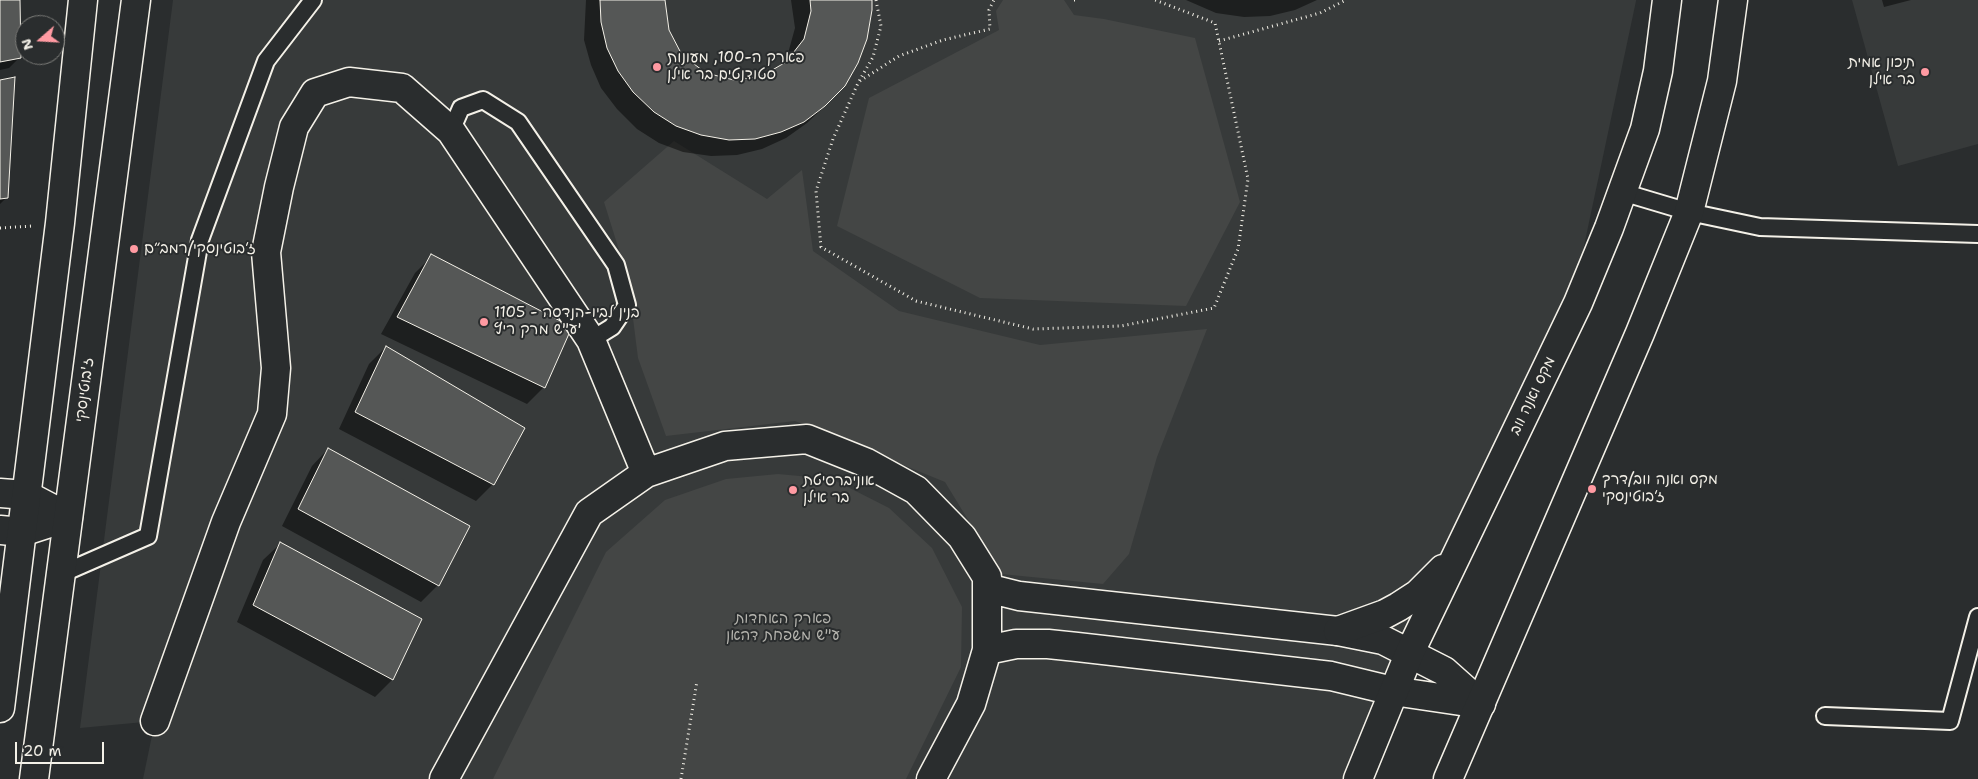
<!DOCTYPE html>
<meta charset="utf-8">
<style>
body{margin:0}
#map{position:relative;width:1978px;height:779px;overflow:hidden;background:#2a2d2e;font-family:"Shantell Sans",sans-serif}
canvas{display:block}
.north{position:absolute;left:15px;top:15px;width:50px;height:50px;box-sizing:border-box;background:#2a2d2e;border:1px solid #7b7b78;border-radius:50%;rotate:251deg;font-size:14px;font-weight:700;line-height:20px;text-align:center;color:#f4f1e8}
.north::after{content:'';display:block;margin:auto;width:18px;height:22px;background:#ff9aa2;clip-path:polygon(50% 0,100% 100%,50% 72%,0 100%)}
.scale{position:absolute;left:15px;top:742px;width:89px;height:22px;box-sizing:border-box;border:2px solid #f4f1e8;border-top:0;padding-left:6px;font-size:15px;line-height:18px;white-space:nowrap;color:#f4f1e8;-webkit-text-stroke:4px #2a2d2e;paint-order:stroke}
</style>
<div id="map">
<canvas width="1978" height="779"></canvas>
<div class="north">N</div>
<div class="scale">20 m</div>
</div>
<script>
const ctx = document.querySelector('canvas').getContext('2d');
ctx.lineJoin = 'round';
function fill(path, color) {
  ctx.fillStyle = color;
  ctx.fill(path, 'evenodd');
}
function toPath(rows) {
  const path = new Path2D();
  for (const r of rows) {
    path.moveTo(r[0], r[1]);
    for (let i = 2; i < r.length; i += 2) path.lineTo(r[i], r[i + 1]);
  }
  return path;
}
function trace(path, color, width, dash) {
  ctx.strokeStyle = color;
  ctx.lineWidth = width;
  ctx.lineCap = dash ? 'butt' : 'round';
  ctx.setLineDash(dash || []);
  ctx.stroke(path);
}
function label(font, color, halo, rows, align = 'center') {
  ctx.font = font + ' "Shantell Sans","Playpen Sans Hebrew",sans-serif';
  ctx.lineWidth = 4;
  ctx.setLineDash([]);
  ctx.textBaseline = 'middle';
  ctx.strokeStyle = halo;
  ctx.fillStyle = color;
  for (const [text, x, y, turn = 0] of rows) {
    ctx.save();
    ctx.translate(x, y);
    ctx.rotate((+turn || 0) * Math.PI / 180);
    ctx.textAlign = isNaN(turn) ? turn : align;
    if (halo) ctx.strokeText(text, 0, 0);
    ctx.fillText(text, 0, 0);
    ctx.restore();
  }
}
fill(toPath([
 [173,0,1636,0,1636,1,1581,260,1342,779,143,779,155,721,80,728],
 [1852,0,1978,0,1978,144,1898,166]
]), '#373a3a');
fill(toPath([
 [1003,0,1064,0,1074,15,1104,19,1195,38,1240,202,1186,306,980,298,837,226,869,98,999,30,996,11],
 [674,141,767,199,802,170,813,251,899,311,1040,345,1207,329,1157,457,1129,554,1103,584,1001,574,945,482,795,421,666,436,638,358,628,279,604,202],
 [778,474,832,479,889,508,932,548,962,607,961,667,906,779,493,779,606,552,665,500,726,479]
]), '#444645');
fill(toPath([
 [0,0,19,0,20,57,9,68,0,70],
 [586,0,664,0,668,31,682,56,705,74,734,81,762,77,780,67,787,57,795,28,791,0,870,0,825,106,807,123,786,138,762,149,737,155,711,156,683,152,659,143,637,129,617,109,601,88,591,65,584,40],
 [1186,0,1317,0,1295,10,1270,16,1244,17,1216,13],
 [1882,0,1911,0,1884,7],
 [0,81,7,197,0,204],
 [432,256,544,387,527,404,381,334,415,273],
 [386,347,493,484,476,501,339,429,369,364],
 [328,449,438,585,421,602,282,526,312,466],
 [280,544,421,620,392,680,375,697,237,622,263,560]
]), '#0007');
const building = toPath([
 [0,0,20,0,21,58,0,62,0,0],
 [600,0,665,0,669,30,682,55,706,73,734,80,762,76,786,62,804,39,811,11,810,0,872,0,872,10,867,39,858,63,845,86,825,106,804,122,781,132,755,139,729,140,701,135,676,126,654,112,633,92,618,71,607,48,601,22,600,0],
 [15,77,8,198,0,199,0,80,15,77],
 [431,254,572,327,545,388,397,317,431,254],
 [386,346,525,428,494,485,355,412,386,346],
 [328,448,470,526,439,586,298,509,328,448],
 [280,542,422,619,393,680,253,605,280,542]
]);
fill(building, '#555756');
trace(building, '#f4f1e8', 1);
const service = toPath([
 [451,131,461,108,483,100,518,122,616,265,627,305,612,327,591,340],
 [1622,192,1689,212,1760,227,1978,234],
 [61,574,148,536,200,240,266,61,313,0],
 [1825,716,1950,721,1978,617]
]);
const minor = toPath([
 [0,493,26,495,68,517],
 [0,530,22,532,68,517],
 [987,588,1019,596,1338,631,1383,640,1444,671,1481,704],
 [987,650,1016,644,1048,644,1077,647,1331,676,1393,691,1481,704],
 [155,721,226,522,272,414,276,368,266,252,279,187,294,127,315,93,349,82,402,88,451,131,591,340,646,473],
 [444,779,589,513,646,473,725,446,807,439,867,463,916,490,962,537,987,577,987,650,971,704,931,779]
]);
const tertiary = toPath([
 [1338,631,1385,614,1398,607,1418,594,1443,569],
 [0,708,60,223,83,0],
 [34,779,136,0],
 [1358,779,1410,652,1578,303,1609,228,1645,129,1658,71,1667,0],
 [1448,779,1640,333,1689,212,1722,81,1733,0]
]);
trace(service, '#f4f1e8', 20);
trace(minor, '#f4f1e8', 31);
trace(tertiary, '#f4f1e8', 31);
trace(toPath([
 [876,0,881,26,873,57,858,83,833,139,816,191,821,247,916,301,1033,329,1121,326,1214,308,1238,249,1248,179,1215,23,1155,0],
 [1074,0,1078,0],
 [1219,41,1320,13,1346,0],
 [860,81,899,56,943,40,990,29,989,10,994,0],
 [0,228,32,226],
 [681,779,697,681]
]), '#f4f1e8', 3, [1, 4]);
trace(service, '#2a2d2e', 16);
trace(minor, '#2a2d2e', 28);
trace(tertiary, '#2a2d2e', 28);
for (const [x, y, r, color] of [
 [657,67,5,"#ff9aa2"],
 [1925,72,5,"#ff9aa2"],
 [134,249,5,"#ff9aa2"],
 [484,322,5,"#ff9aa2"],
 [1592,489,5,"#ff9aa2"],
 [793,490,5,"#ff9aa2"]
]) {
  const dot = new Path2D();
  dot.arc(x, y, r, 0, 2 * Math.PI);
  ctx.fillStyle = color;
  ctx.fill(dot);
  trace(dot, '#2a2d2e', 2);
}
label('15px', '#f4f1e8', '#2a2d2e', [
 ["פארק ה-100, מעונות",667,58],
 ["סטודנטים בר אילן",667,75],
 ["תיכון אמית",1915,63,"right"],
 ["בר אילן",1915,80,"right"],
 ["ז׳בוטינסקי/רמב״ם",144,249],
 ["1105 - בנין לביו-הנדסה",494,313],
 ["ע\"ש מרק ריץ'",494,330],
 ["מקס ואנה ווב/דרך",1602,480],
 ["ז׳בוטינסקי",1602,497],
 ["אוניברסיטת",803,481],
 ["בר אילן",803,498]
], 'left');
label('15px', '#f4f1e8', '#2a2d2e', [
 ["ז'בוטינסקי",85,390,-83],
 ["מקס ואנה ווב",1533,396,-64]
]);
label('15px', '#b6b5af', '#2a2d2e', [
 ["פארק האחדות",783,619],
 ["ע\"ש משפחת דהאן",783,636]
]);
</script>
